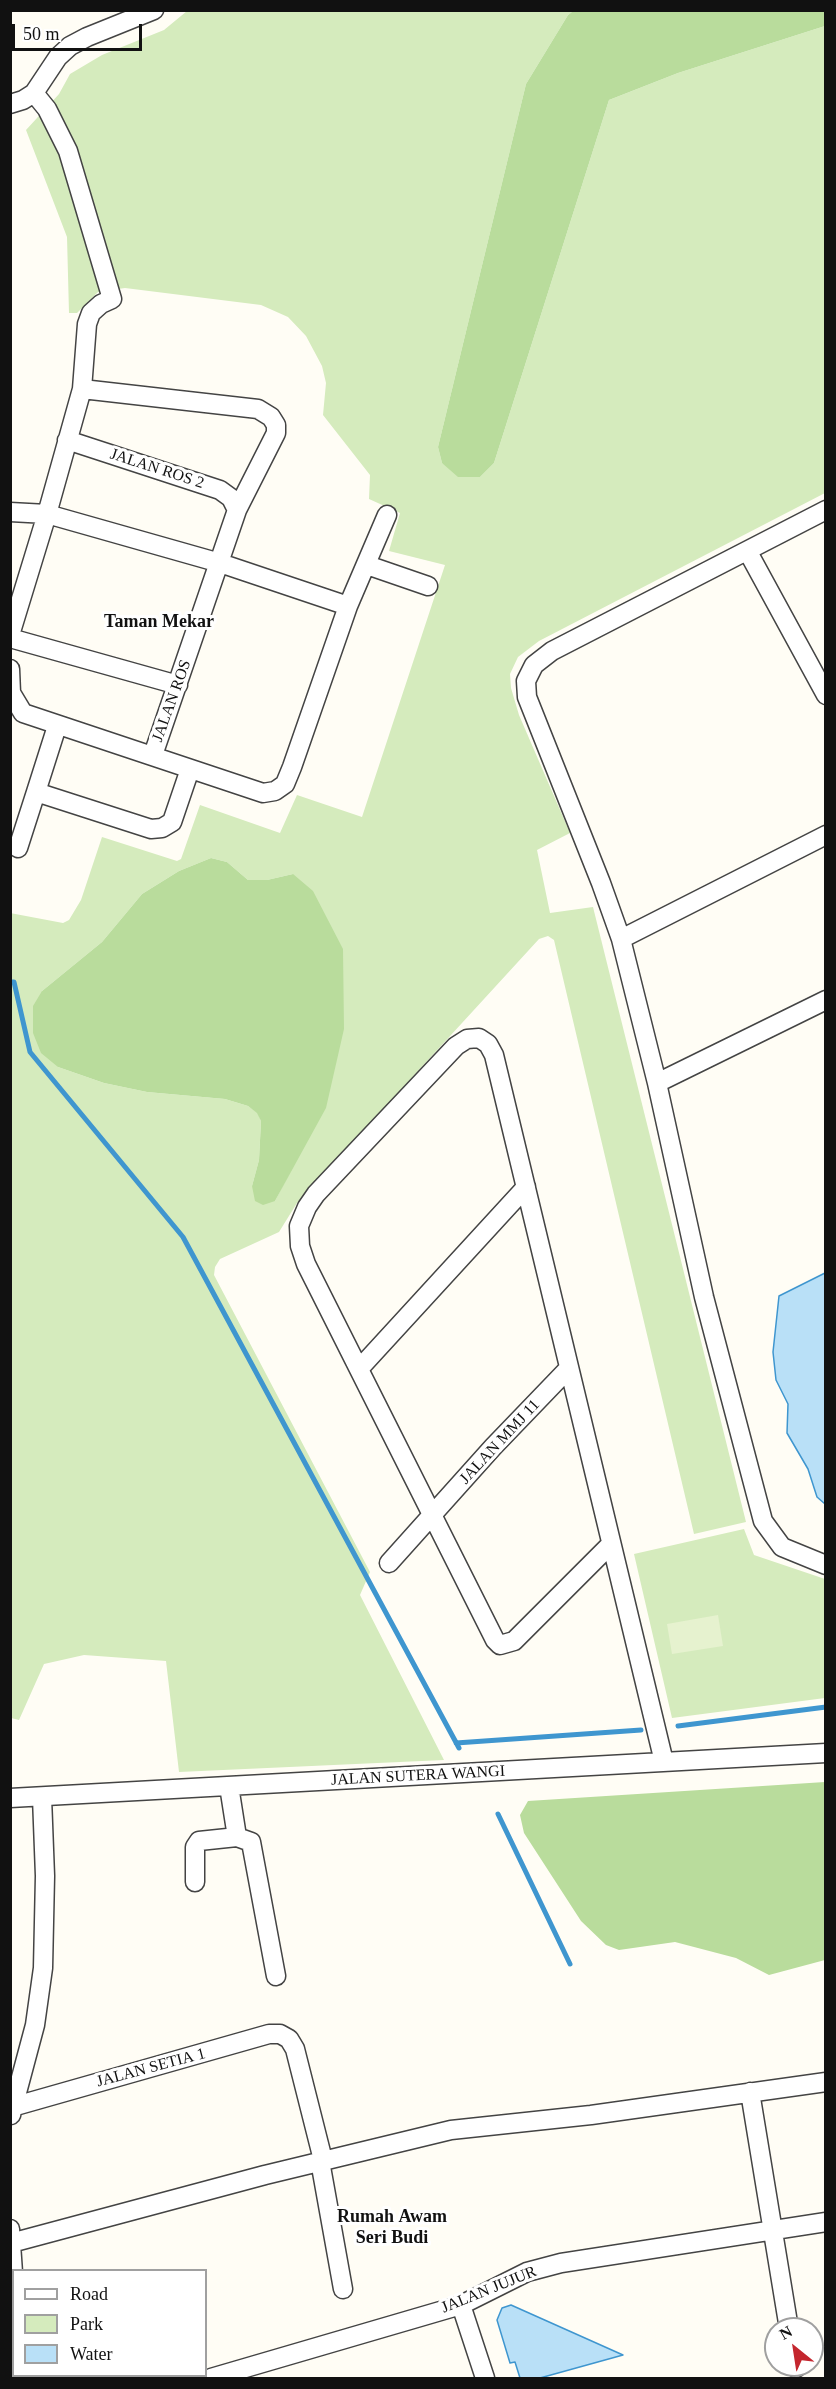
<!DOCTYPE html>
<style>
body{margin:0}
#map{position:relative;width:836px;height:2389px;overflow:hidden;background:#fffdf5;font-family:"Times New Roman",serif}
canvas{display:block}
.frame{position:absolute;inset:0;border:12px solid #111;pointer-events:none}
.legend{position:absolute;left:12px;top:2269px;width:195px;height:108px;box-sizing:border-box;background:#fff;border:2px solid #a0a0a0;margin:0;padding:8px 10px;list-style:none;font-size:18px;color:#111}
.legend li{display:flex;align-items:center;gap:12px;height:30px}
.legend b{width:30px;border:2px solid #a0a0a0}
.north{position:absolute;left:764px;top:2317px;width:60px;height:60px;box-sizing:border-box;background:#fff;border:2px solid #a0a0a0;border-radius:50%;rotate:330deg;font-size:16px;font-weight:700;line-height:24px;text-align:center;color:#111}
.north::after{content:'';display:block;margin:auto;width:21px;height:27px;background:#c4262e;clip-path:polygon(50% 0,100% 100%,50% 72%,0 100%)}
.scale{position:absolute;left:12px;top:24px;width:130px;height:27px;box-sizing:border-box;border:3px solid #111;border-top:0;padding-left:8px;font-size:18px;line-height:21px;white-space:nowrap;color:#111;-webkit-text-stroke:4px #fff;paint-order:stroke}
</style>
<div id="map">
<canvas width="836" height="2389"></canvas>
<div class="frame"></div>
<ul class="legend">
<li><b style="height:8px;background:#fff"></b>Road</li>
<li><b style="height:16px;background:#d5ebbd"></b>Park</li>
<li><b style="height:16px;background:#b9e0f7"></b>Water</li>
</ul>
<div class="north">N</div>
<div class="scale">50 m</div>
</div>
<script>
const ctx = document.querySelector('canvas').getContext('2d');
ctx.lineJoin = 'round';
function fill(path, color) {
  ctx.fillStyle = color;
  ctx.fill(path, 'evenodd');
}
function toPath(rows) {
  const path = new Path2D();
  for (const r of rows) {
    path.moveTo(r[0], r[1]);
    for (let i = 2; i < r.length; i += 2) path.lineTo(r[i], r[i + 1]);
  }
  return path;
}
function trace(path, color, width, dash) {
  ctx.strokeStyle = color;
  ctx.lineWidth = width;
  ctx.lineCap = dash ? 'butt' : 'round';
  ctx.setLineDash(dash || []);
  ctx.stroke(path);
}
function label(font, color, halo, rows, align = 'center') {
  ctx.font = font + ' "Times New Roman",serif';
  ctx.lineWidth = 6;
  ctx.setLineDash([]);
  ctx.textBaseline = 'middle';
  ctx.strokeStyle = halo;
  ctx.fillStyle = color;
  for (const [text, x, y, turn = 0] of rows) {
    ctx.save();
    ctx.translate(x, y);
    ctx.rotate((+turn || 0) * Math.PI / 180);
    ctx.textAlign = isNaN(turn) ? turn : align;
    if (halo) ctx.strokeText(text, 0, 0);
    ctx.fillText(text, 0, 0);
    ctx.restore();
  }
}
fill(toPath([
 [187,11,575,11,568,15,526,84,438,447,442,463,480,477,494,463,609,100,678,73,825,26,825,493,539,641,518,657,510,674,511,688,519,715,570,833,537,850,550,913,593,907,746,1522,694,1534,554,940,548,936,539,939,297,1203,279,1232,220,1259,215,1267,214,1275,370,1572,360,1595,444,1760,179,1772,166,1661,84,1655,44,1664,19,1720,11,1718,10,913,63,923,69,920,81,900,102,837,177,861,181,859,200,805,280,833,297,795,362,817,445,565,389,551,400,513,369,499,370,475,323,415,326,383,322,366,306,336,288,317,261,305,125,288,98,292,77,313,69,313,67,237,26,130,59,94,70,74,102,55,164,30],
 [211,858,227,862,248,880,267,880,293,874,290,1172,275,1201,252,1186,259,1160,261,1121,258,1113,248,1106,225,1099,147,1092,104,1083,58,1067,42,991,102,942,142,894,179,871],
 [744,1529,754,1555,825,1579,825,1698,672,1718,634,1554]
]), '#d5ebbd');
fill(toPath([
 [575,10,825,11,825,26,678,73,609,100,494,463,480,477,458,477,442,463,438,447,526,84,568,15],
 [211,858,227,862,248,880,267,880,293,874,313,891,343,949,344,1029,326,1108,275,1201,263,1205,255,1201,252,1186,259,1160,261,1121,257,1113,248,1106,225,1099,147,1092,104,1083,58,1067,41,1053,33,1033,33,1006,42,991,102,942,142,894,179,871],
 [825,1782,825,1960,769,1975,736,1958,675,1942,619,1950,606,1945,581,1921,524,1833,520,1815,528,1801]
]), '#b9dc9c');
fill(toPath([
 [718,1615,723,1646,672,1654,667,1624]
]), '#e6f2cf');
const water = toPath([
 [825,1273,825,1504,817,1497,808,1469,787,1433,788,1404,776,1380,773,1352,779,1296,825,1273],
 [511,2305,623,2355,540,2378,520,2378,515,2362,510,2363,497,2320,502,2308,511,2305]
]);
fill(water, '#b9e0f7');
trace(water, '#3f96cf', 1.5);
trace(toPath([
 [10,982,14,982,30,1052,183,1237,459,1748],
 [678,1726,826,1707],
 [456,1743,641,1730],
 [498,1814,570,1964]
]), '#3f96cf', 5);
const minor = toPath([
 [10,104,23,100,34,93,58,57,70,46,87,37,154,10],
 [82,389,258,409,271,417,276,425,276,433,237,510,153,755],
 [67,440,220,490,231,498,237,510],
 [826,510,552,651,534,665,526,681,527,697,601,883,621,939,657,1083,704,1297,763,1521,782,1547,826,1565],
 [10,512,47,514,82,389,87,324,91,313,101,304,112,299,68,151,47,109,34,93],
 [748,552,826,695],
 [367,565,428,586],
 [348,606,387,515],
 [10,635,47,514,220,563,348,606,292,767,285,784,275,791,263,793,23,713,11,693,10,669],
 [10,638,178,685],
 [57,726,36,792,151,829,162,828,172,822,190,769],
 [18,848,36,792],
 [621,939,826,835],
 [657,1083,826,1000],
 [359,1369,526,1187],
 [611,1544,514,1641,500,1645,495,1640,306,1264,300,1246,299,1226,307,1207,316,1194,456,1046,467,1039,479,1038,488,1044,494,1055,664,1762],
 [389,1563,493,1447,569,1368],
 [229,1786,237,1837,251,1842,276,1976],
 [10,1798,826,1753],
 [195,1882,195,1847,199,1841,237,1837],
 [750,2092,789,2329],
 [12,2107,269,2034,280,2034,289,2039,295,2049,323,2160],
 [11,2115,35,2025,43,1968,45,1876,42,1797],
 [320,2161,343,2289],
 [10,2229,14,2287],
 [11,2243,265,2175,451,2130,591,2115,826,2082],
 [461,2305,485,2378],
 [795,2365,796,2368],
 [15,2378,15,2376],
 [211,2378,461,2305,527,2272,561,2263,826,2222]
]);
trace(minor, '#444', 21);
trace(minor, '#fff', 18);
label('16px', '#111', '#fff', [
 ["JALAN ROS 2",157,469,18],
 ["JALAN ROS",172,701,-70],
 ["JALAN MMJ 11",500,1442,-47],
 ["JALAN SUTERA WANGI",418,1776,-3],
 ["JALAN SETIA 1",151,2068,-15],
 ["JALAN JUJUR",489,2290,-22]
]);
label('bold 18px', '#111', '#fff', [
 ["Taman Mekar",159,622],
 ["Rumah Awam",392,2217],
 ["Seri Budi",392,2238]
]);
</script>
